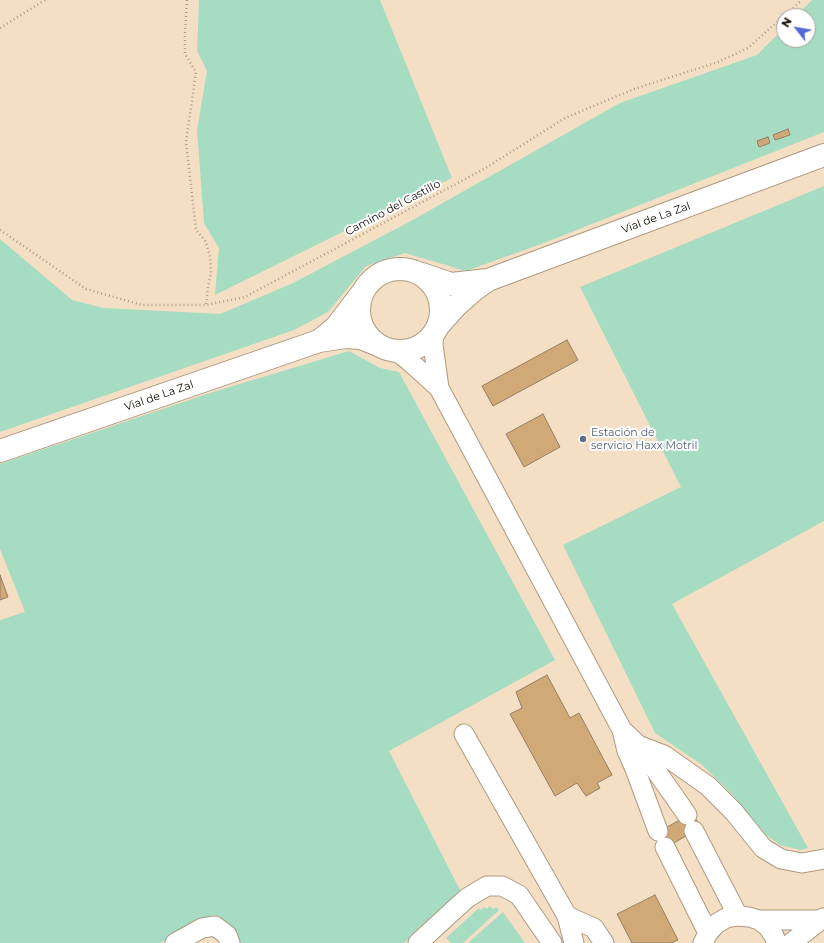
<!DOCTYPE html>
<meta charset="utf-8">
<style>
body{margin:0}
#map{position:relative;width:824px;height:943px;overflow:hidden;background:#f5dfc4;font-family:Montserrat,sans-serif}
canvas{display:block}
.north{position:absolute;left:776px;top:8px;width:40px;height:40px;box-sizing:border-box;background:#fff;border:1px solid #a09d9b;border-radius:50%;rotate:301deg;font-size:11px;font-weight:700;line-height:16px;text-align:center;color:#120b04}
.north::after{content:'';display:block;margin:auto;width:14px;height:18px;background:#5467dd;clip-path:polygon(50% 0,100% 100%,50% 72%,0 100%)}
</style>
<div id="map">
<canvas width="824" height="943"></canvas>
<div class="north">N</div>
</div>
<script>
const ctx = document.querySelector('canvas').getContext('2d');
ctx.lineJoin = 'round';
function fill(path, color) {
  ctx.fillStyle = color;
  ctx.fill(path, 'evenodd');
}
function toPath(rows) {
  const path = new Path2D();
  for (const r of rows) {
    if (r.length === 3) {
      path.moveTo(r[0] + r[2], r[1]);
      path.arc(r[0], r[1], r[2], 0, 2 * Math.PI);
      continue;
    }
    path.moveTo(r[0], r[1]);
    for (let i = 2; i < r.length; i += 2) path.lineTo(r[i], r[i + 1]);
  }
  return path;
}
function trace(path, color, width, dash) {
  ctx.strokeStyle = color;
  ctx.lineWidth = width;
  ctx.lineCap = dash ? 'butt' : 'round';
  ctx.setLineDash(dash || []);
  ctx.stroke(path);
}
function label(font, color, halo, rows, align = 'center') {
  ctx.font = font + ' Montserrat,sans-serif';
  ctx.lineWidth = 4;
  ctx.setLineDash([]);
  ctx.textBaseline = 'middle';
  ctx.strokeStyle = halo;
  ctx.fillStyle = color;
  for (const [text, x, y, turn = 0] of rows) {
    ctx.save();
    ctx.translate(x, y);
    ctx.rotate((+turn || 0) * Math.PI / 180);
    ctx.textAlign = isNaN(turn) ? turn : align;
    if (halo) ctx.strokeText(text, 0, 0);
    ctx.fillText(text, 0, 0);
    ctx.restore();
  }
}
fill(toPath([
 [199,0,380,0,452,178,215,295,219,248,204,223,197,130,207,71,197,51],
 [812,0,824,0,824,132,544,243,466,271,405,253,366,266,328,312,294,330,0,432,0,239,72,300,104,308,220,314,291,284,409,222,620,103,757,55,784,28,784,40,808,40,808,16,796,16],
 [824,186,824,521,672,604,808,848,801,850,780,845,766,835,732,794,701,764,655,733,563,545,681,487,580,287],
 [349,351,380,368,399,372,555,660,389,751,461,892,404,943,235,943,220,916,213,915,160,943,0,943,0,620,25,612,0,549,0,464,210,393],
 [490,906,493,909,496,907,499,910,463,943,451,943,446,938,479,908,481,910,484,907,487,909],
 [503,912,525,943,468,943]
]), '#a5dcc2');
const building = toPath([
 [788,129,790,135,775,140,773,135,788,129],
 [768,137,770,143,759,147,757,141,768,137],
 [567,340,578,360,493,406,482,386,567,340],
 [543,414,560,447,524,467,506,434,543,414],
 [0,575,8,597,0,600,0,575],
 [547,675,570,718,579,713,612,775,597,783,600,788,586,796,577,783,555,796,510,714,522,708,516,692,547,675],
 [692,813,701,827,662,850,653,835,692,813],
 [655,895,678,940,671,943,632,943,617,914,655,895]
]);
fill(building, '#d0a977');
trace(building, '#947f66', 1);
const minor = toPath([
 [434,333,433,345,439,388,622,730,627,751,635,769,658,831],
 [396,351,408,360,439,388],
 [622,730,638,745,664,755,708,786,734,812,763,848,781,859,802,863,824,859],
 [464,734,567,916,574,943],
 [638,745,683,809,687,815],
 [694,831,738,916],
 [665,847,708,933],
 [567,916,594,928,604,943],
 [759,920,818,920],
 [175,943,202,928,215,926,227,935,230,943],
 [418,943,467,898,487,886,502,886,519,895,552,943],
 [703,943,708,933,716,924,726,918,738,916,749,917,759,920,768,927,774,936,777,943],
 [791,943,823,918]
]);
const tertiary = toPath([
 [400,310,41],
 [422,274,451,284,488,280,824,155],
 [439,325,457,305,474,290,488,280],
 [319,341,336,327,362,293],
 [0,451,319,341,346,337,361,338,376,344]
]);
trace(minor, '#ae9980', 21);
trace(tertiary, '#ae9980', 24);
trace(toPath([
 [187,0,185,32,185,54,196,72,186,142,196,230,206,242,210,257,211,272,208,288,206,305],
 [784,16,802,0],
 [0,28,45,0],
 [0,230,86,289,142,305,206,305,245,297,484,169,565,118,634,89,718,62,748,48,784,16]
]), '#ad9c87', 2.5, [1, 3]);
trace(minor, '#fff', 19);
trace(tertiary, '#fff', 22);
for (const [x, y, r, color] of [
 [583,439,4,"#5c6f8a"]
]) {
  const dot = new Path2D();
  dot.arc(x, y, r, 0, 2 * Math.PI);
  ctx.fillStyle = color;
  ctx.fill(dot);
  trace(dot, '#fff', 1.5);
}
label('11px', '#120b04', '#fff', [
 ["Camino del Castillo",393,208,-28],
 ["Vial de La Zal",656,218,-20],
 ["Vial de La Zal",159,396,-19]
]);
label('11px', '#4e5e75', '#fff', [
 ["Estación de",591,433],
 ["servicio Haxx Motril",591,446]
], 'left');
</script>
